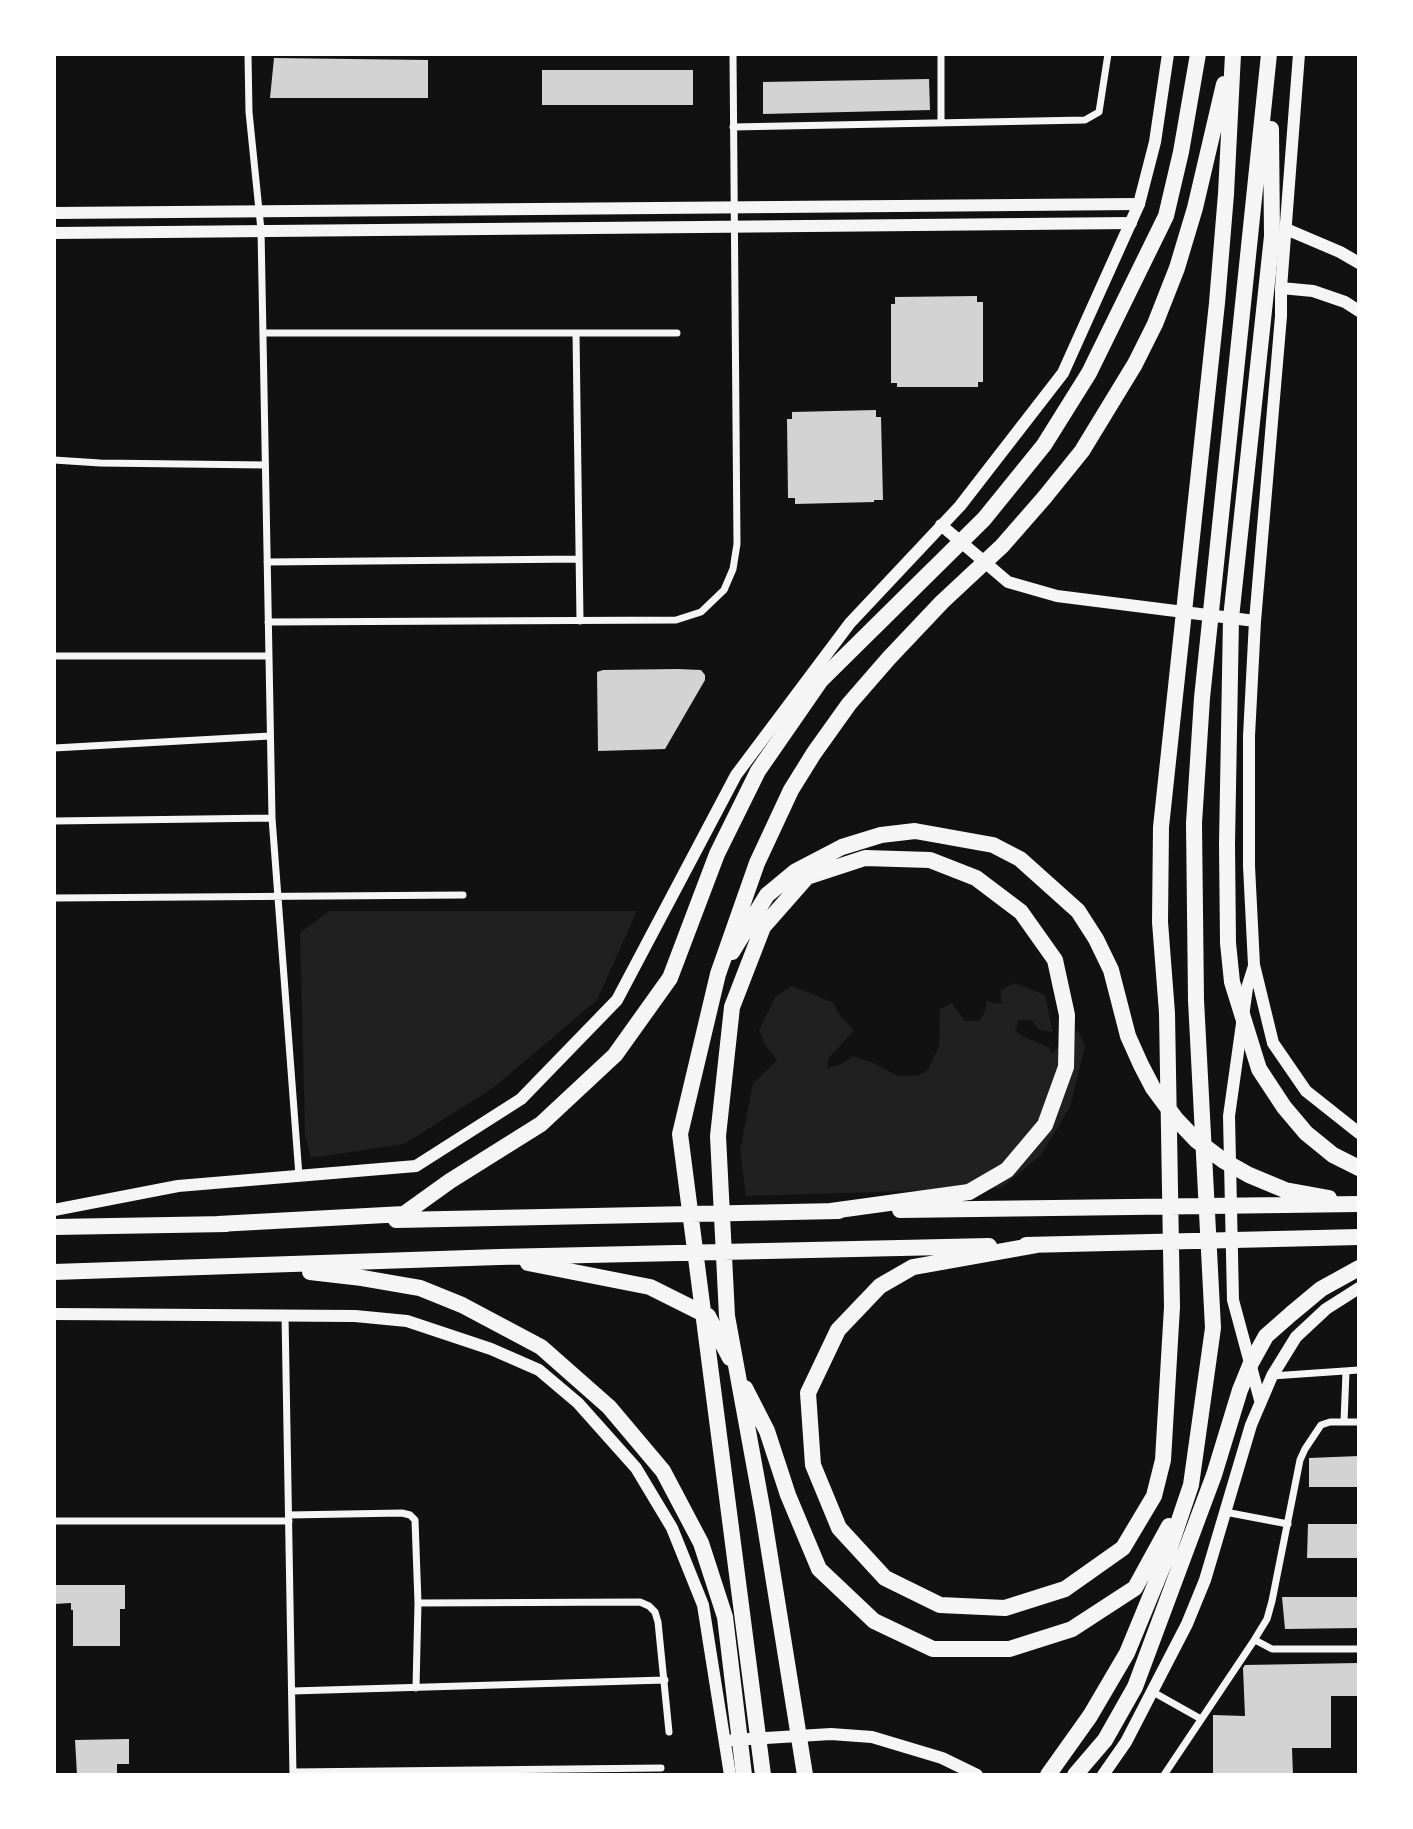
<!DOCTYPE html>
<style>
body{margin:0}
#map{position:relative;width:1413px;height:1829px;overflow:hidden;background:#111;font-family:"Source Sans 3",sans-serif}
canvas{display:block}
.frame{position:absolute;inset:0;border:56px solid #fff;pointer-events:none}
</style>
<div id="map">
<canvas width="1413" height="1829"></canvas>
<div class="frame"></div>
</div>
<script>
const ctx = document.querySelector('canvas').getContext('2d');
ctx.lineJoin = 'round';
function fill(path, color) {
  ctx.fillStyle = color;
  ctx.fill(path, 'evenodd');
}
function toPath(rows) {
  const path = new Path2D();
  for (const r of rows) {
    path.moveTo(r[0], r[1]);
    for (let i = 2; i < r.length; i += 2) path.lineTo(r[i], r[i + 1]);
  }
  return path;
}
function trace(path, color, width, dash) {
  ctx.strokeStyle = color;
  ctx.lineWidth = width;
  ctx.lineCap = dash ? 'butt' : 'round';
  ctx.setLineDash(dash || []);
  ctx.stroke(path);
}
fill(toPath([
 [329,911,637,911,597,1000,493,1088,404,1144,311,1158,305,1134,300,933],
 [1014,983,1045,995,1053,1032,1039,1030,1031,1020,1019,1020,1015,1031,1024,1037,1049,1047,1052,1053,1078,1030,1085,1046,1070,1107,1041,1155,1001,1188,746,1196,740,1151,753,1083,777,1060,765,1045,759,1030,776,996,792,986,832,1002,841,1017,854,1030,829,1058,827,1068,841,1064,853,1056,871,1062,898,1076,917,1076,928,1070,939,1046,940,1009,952,1003,965,1021,979,1021,985,1012,987,1001,1002,1004,1000,991]
]), '#202020');
fill(toPath([
 [274,58,428,60,428,98,270,98],
 [542,70,693,70,693,105,542,105],
 [929,79,930,110,763,114,763,82],
 [977,296,977,302,983,302,983,382,978,382,978,387,897,387,897,383,891,383,891,304,895,304,895,297],
 [876,410,876,417,881,417,883,500,874,500,874,502,795,504,795,498,788,498,787,419,792,419,792,412],
 [678,669,701,670,705,675,705,680,665,749,598,751,597,672,603,670],
 [1359,1456,1359,1487,1309,1487,1309,1458],
 [1308,1524,1359,1524,1359,1558,1307,1558],
 [54,1585,125,1585,125,1609,120,1609,120,1646,73,1646,73,1610,71,1610,71,1603,54,1604],
 [1282,1597,1359,1597,1359,1628,1285,1629],
 [1358,1663,1359,1696,1331,1696,1331,1748,1292,1748,1293,1775,1213,1775,1213,1715,1245,1716,1243,1668,1245,1665],
 [129,1739,129,1764,117,1764,117,1775,77,1775,75,1740]
]), '#d3d3d3');
trace(toPath([
 [248,54,249,112,261,230,272,818,299,1176],
 [941,54,941,123],
 [733,127,1085,120,1099,112,1108,54],
 [263,333,677,333],
 [576,333,580,621],
 [54,460,100,463,265,465],
 [267,562,579,559],
 [268,622,676,620,701,612,724,590,733,569,737,544,733,54],
 [54,656,269,656],
 [54,748,270,736],
 [54,821,272,818],
 [54,898,463,895],
 [285,1315,293,1775],
 [1272,1376,1359,1370],
 [1344,1422,1346,1372],
 [1225,1512,1288,1524],
 [289,1515,402,1513,410,1515,415,1520,418,1603,416,1688],
 [54,1521,289,1521],
 [418,1603,640,1602,649,1606,655,1612,658,1622,669,1732],
 [1255,1640,1272,1649,1359,1649],
 [292,1691,665,1680],
 [1153,1692,1201,1719],
 [293,1772,661,1768],
 [1164,1775,1253,1642,1267,1619,1272,1601,1300,1460,1305,1449,1321,1425,1330,1422,1359,1422]
]), '#f5f5f5', 7);
trace(toPath([
 [1299,54,1281,288,1281,316,1255,621,1249,736,1249,866,1254,965,1273,1043,1306,1091,1359,1133],
 [1286,229,1340,252,1359,263],
 [1281,288,1313,291,1345,302,1359,311],
 [941,525,1008,582,1057,596,1255,621],
 [1254,966,1247,988,1229,1116,1233,1300,1260,1400],
 [54,1210,178,1186,416,1166,521,1099,617,1000,736,775,850,623,960,506,1063,373,1139,204,1155,142,1168,54],
 [54,1314,355,1316,407,1321,491,1349,539,1370,578,1403,636,1468,672,1528,703,1605,730,1775],
 [733,1740,831,1734,872,1737,942,1758,977,1775],
 [1103,1775,1126,1742,1187,1624,1205,1580,1251,1425,1272,1376,1296,1337,1326,1309,1359,1288]
]), '#f5f5f5', 12);
trace(toPath([
 [54,213,1139,204],
 [54,233,1131,223]
]), '#f5f5f5', 12);
trace(toPath([
 [1271,129,1272,236,1231,618,1227,844,1228,943,1232,982,1259,1069,1284,1107,1306,1133,1333,1155,1359,1168],
 [732,952,767,895,796,871,842,847,881,835,915,831,993,845,1020,859,1078,911,1096,939,1111,970,1128,1036,1141,1065,1153,1088,1176,1119,1196,1140,1224,1161,1249,1175,1285,1190,1329,1198],
 [900,1210,1359,1204],
 [396,1220,839,1211],
 [218,1224,404,1214,450,1181,541,1124,615,1055,670,978,717,854,758,771,821,680,984,519,1044,445,1089,373,1166,216,1181,152,1198,54],
 [54,1227,227,1224],
 [1026,1245,1359,1237],
 [1036,1245,913,1267,880,1286,838,1330,808,1393,813,1465,839,1528,885,1578,940,1605,1005,1608,1065,1589,1123,1548,1154,1496,1163,1460,1172,1307,1167,1013,1160,922,1161,827,1217,303,1226,194,1233,54],
 [528,1263,650,1287,708,1316,730,1358],
 [54,1272,499,1257,989,1246],
 [310,1272,362,1278,420,1288,462,1305,541,1347,609,1407,663,1471,701,1543,725,1617,744,1775],
 [745,1388,767,1431,788,1495,819,1569,874,1621,933,1649,1009,1649,1072,1629,1135,1588,1169,1526],
 [763,1775,680,1134,718,974,757,863,791,790,814,753,849,704,889,658,942,602,1002,546,1044,498,1082,451,1135,364,1155,324,1177,268,1195,208,1224,84],
 [805,1775,763,1513,727,1316,718,1136,732,1007,763,927,807,877,865,858,930,860,976,878,1021,912,1055,960,1067,1015,1066,1067,1045,1125,1007,1170,969,1192,831,1211],
 [1048,1775,1090,1716,1127,1653,1167,1556,1191,1485,1213,1328,1196,1000,1194,823,1202,698,1269,54],
 [1075,1775,1105,1740,1135,1687,1214,1475,1240,1390,1251,1363,1266,1336,1291,1314,1321,1289,1359,1268]
]), '#f5f5f5', 16);
</script>
